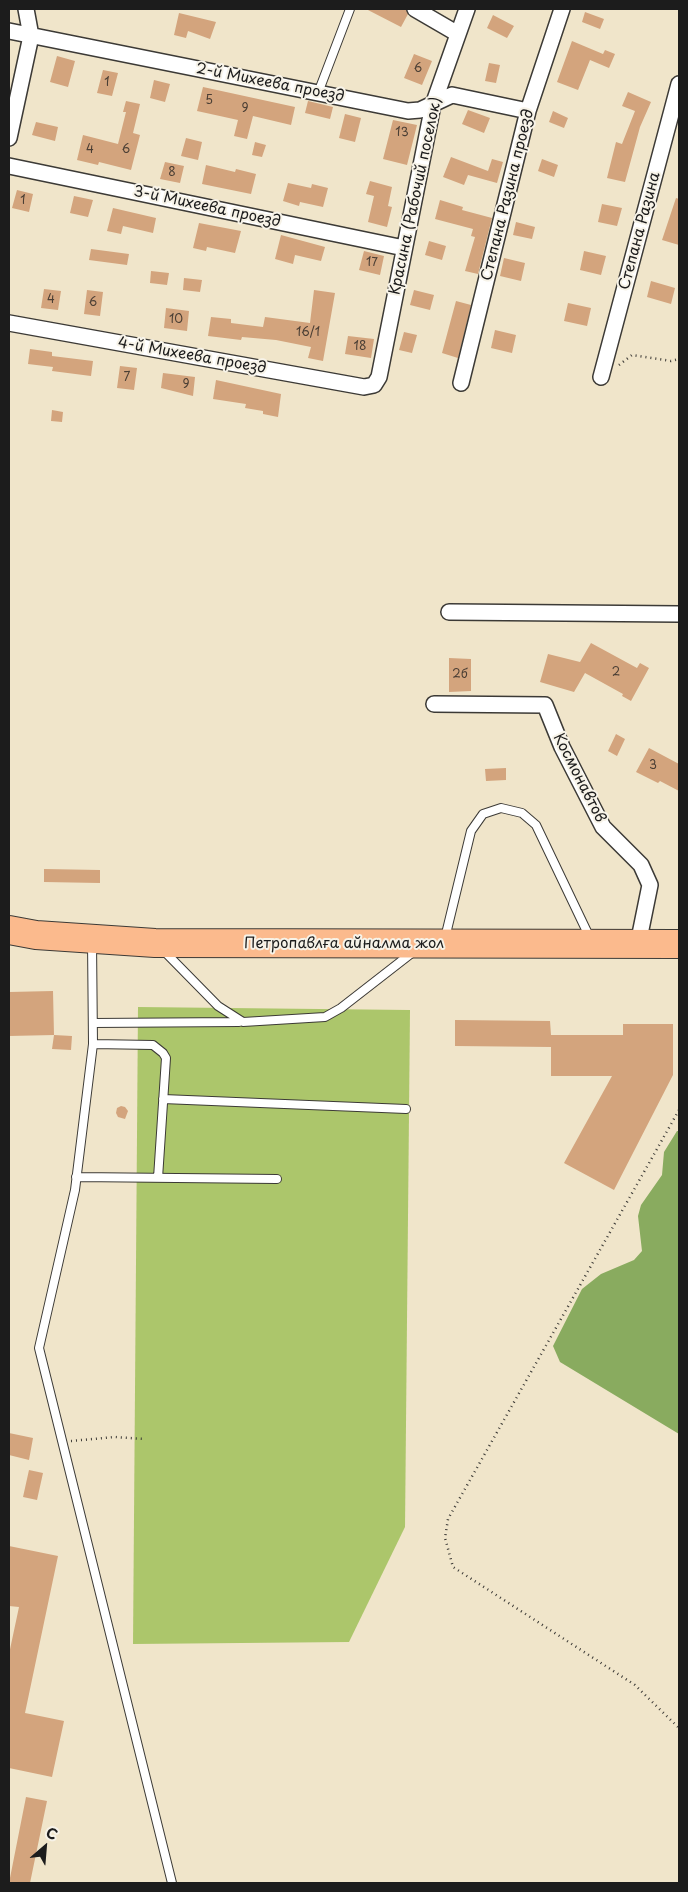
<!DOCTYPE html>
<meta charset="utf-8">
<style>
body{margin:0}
#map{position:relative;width:688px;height:1892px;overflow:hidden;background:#f0e5ca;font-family:"Playpen Sans",sans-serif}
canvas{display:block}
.frame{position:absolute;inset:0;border:10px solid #1c1c1c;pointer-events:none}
.north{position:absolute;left:20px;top:1822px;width:50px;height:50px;-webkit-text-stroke:4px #f7f3e8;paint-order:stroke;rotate:27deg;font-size:14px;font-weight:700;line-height:20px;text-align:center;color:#1c1c1c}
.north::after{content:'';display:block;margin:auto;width:18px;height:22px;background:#1c1c1c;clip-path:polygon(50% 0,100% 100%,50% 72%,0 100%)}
</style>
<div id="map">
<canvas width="688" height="1892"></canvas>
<div class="frame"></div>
<div class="north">С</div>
</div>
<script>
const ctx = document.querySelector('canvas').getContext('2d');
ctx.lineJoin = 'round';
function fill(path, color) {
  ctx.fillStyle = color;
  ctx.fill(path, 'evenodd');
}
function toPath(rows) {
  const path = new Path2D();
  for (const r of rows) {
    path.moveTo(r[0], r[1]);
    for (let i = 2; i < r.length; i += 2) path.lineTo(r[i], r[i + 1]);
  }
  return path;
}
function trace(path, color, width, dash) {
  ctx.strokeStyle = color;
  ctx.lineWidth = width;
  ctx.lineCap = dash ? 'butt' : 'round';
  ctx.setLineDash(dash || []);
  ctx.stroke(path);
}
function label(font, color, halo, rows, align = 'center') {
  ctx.font = font + ' "Playpen Sans",sans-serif';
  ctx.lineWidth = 4;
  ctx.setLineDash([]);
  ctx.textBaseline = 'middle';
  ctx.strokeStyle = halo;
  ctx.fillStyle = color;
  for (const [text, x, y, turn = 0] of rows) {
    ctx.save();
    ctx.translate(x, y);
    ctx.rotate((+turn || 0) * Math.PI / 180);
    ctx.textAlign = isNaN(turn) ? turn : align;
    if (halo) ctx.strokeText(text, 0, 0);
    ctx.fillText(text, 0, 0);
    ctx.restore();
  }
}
fill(toPath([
 [138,1007,410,1010,405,1527,349,1642,133,1644]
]), '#acc66b');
fill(toPath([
 [677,1131,679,1131,679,1434,560,1362,553,1346,582,1289,601,1274,634,1260,642,1251,638,1216,641,1205,662,1175,664,1152]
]), '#89ab5f');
fill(toPath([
 [366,9,406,9,408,14,401,27],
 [585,12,604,19,600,29,582,22],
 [179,13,216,22,210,39,188,31,186,38,174,35],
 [493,15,514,26,507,38,487,28],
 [572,41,603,54,605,50,615,54,609,68,590,60,578,90,557,82],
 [414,54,432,61,422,85,404,78],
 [57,56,75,61,68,87,50,82],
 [489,63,500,65,496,83,485,81],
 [103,70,118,73,112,96,97,93],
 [154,80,170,84,165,102,150,98],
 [203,87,295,107,291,125,253,116,247,139,234,136,238,120,197,111],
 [628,92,651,102,640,127,625,182,607,178,616,142,622,144,635,111,622,106],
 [126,101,140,104,133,133,140,135,131,170,99,162,98,165,77,160,83,135,118,144,126,112,123,112],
 [308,101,333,107,330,119,305,113],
 [468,110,490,118,484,133,462,124],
 [553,111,568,118,564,128,549,122],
 [345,114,361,118,355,142,339,138],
 [393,120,417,125,407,165,383,159],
 [36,122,58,127,55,141,32,135],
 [186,138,202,142,198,160,181,156],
 [255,142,266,145,262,157,252,155],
 [451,157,488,171,492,159,503,162,497,183,468,175,464,185,443,177],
 [542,159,558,165,554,177,538,171],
 [165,162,184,166,180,183,160,179],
 [206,165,235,172,236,169,256,174,251,194,202,184],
 [370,181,392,187,388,206,392,207,387,227,368,222,374,196,366,194],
 [288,183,311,188,312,184,328,188,323,207,300,202,299,206,283,201],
 [17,190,33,194,29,212,12,208],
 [74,196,93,200,88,217,70,213],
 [676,198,679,199,679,245,662,240],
 [440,200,463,207,462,210,492,218,478,274,465,271,475,237,471,236,473,229,435,219],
 [602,204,622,208,617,226,598,222],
 [113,208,156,218,153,233,123,226,121,234,107,231],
 [516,222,535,227,532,239,513,235],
 [199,223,241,231,235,253,207,247,206,251,193,248],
 [281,235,325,247,321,261,295,255,293,264,275,259],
 [429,241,446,246,442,260,425,255],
 [91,249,129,254,127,265,89,260],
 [364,251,384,256,380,275,359,270],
 [584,251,606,256,601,275,580,270],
 [504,258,525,263,521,281,500,276],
 [151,271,169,273,167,285,150,283],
 [184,278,202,280,200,292,183,290],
 [651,281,675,288,671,304,647,297],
 [44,289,61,291,58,310,41,308],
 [87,290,103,292,100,316,84,314],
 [314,290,335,293,323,361,308,358,311,347,276,340,242,337,241,340,208,336,211,317,231,319,231,323,263,327,265,317,310,323],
 [414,290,434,295,430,310,410,305],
 [456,301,471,305,458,358,442,353],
 [568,303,591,308,587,326,564,321],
 [166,308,189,311,187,331,164,328],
 [495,330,516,335,512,353,491,348],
 [404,332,417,335,412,353,399,350],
 [348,336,374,339,371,358,345,354],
 [30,349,52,352,52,356,93,361,91,376,52,371,53,367,28,364],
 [120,366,137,368,134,390,117,388],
 [163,373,195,377,193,396,161,388],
 [216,380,281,394,278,417,263,414,263,411,245,408,246,404,213,399],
 [52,410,63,412,62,422,51,421],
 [591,643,637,668,640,663,649,668,631,701,622,696,623,694,585,673,574,692,540,682,548,654,580,662],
 [449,658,471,659,471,691,449,692],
 [616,734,625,739,617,756,608,751],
 [649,748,679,764,679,791,660,781,658,783,636,772],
 [506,768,506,780,486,781,485,769],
 [44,869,100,870,100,883,44,882],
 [53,991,54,1035,9,1036,9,992],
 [455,1020,550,1021,551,1035,623,1035,623,1024,673,1024,673,1075,614,1190,564,1163,612,1076,551,1076,551,1047,455,1046],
 [54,1035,72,1036,71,1050,52,1049],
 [121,1106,125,1107,128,1111,125,1119,118,1117,116,1113,117,1108],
 [9,1433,33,1438,29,1460,9,1455],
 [29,1470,43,1473,37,1500,23,1497],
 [9,1546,58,1556,25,1713,64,1721,52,1777,9,1768,9,1654,19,1607,9,1606],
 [26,1797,47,1801,30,1883,9,1883]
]), '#d3a47d');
const lane = toPath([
 [318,93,350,9],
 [445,938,471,831,483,814,501,808,522,813,536,825,590,938],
 [92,942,93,1044,75,1190,39,1348,172,1883],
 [162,949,218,1006,243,1022,325,1017,341,1008,413,952],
 [93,1023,239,1022],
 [93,1044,153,1045,163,1053,166,1058,158,1178],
 [163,1099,406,1109],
 [76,1177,277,1179]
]);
const street = toPath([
 [415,9,458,34],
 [9,31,408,111,420,110,452,95,528,111],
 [9,138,31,36,26,9],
 [9,166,404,248],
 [9,323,364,387,374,385,379,377,433,105,467,9],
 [601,377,679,84],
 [461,383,528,111,562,9],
 [449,612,679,614],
 [434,704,545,705,562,747,603,827,641,865,650,885,638,944]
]);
const highway = toPath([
 [9,930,36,935,155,943,679,944]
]);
trace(lane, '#3c3a36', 10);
trace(street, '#3c3a36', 18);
trace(highway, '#3c3a36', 30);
trace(toPath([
 [619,365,632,355,671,361,679,359],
 [679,1110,448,1519,445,1538,453,1567,635,1685,679,1728],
 [71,1441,115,1437,144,1439]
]), '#3c3a36', 2.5, [1, 4]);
trace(lane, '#fff', 8);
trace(street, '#fff', 15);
trace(highway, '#fbba8d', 28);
label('12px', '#4a3e34', null, [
 ["6",418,69],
 ["1",107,83],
 ["5",209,101],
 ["9",245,109],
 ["13",402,133],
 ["4",90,150],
 ["6",126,150],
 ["8",172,173],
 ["1",23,201],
 ["17",372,263],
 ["4",51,300],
 ["6",93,303],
 ["10",176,320],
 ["16/1",308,333],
 ["18",360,347],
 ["7",127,378],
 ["9",186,385],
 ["2",616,673],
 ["2б",460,675],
 ["3",653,766]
]);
label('15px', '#1c1c1c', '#f7f3e8', [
 ["2-й Михеева проезд",270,83,11],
 ["Степана Разина проезд",508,195,-76],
 ["Красина (Рабочий поселок)",416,196,-78],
 ["3-й Михеева проезд",207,207,12],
 ["Степана Разина",640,231,-75],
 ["4-й Михеева проезд",192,356,10],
 ["Космонавтов",579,778,63],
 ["Петропавлға айналма жол",344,944]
]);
</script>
